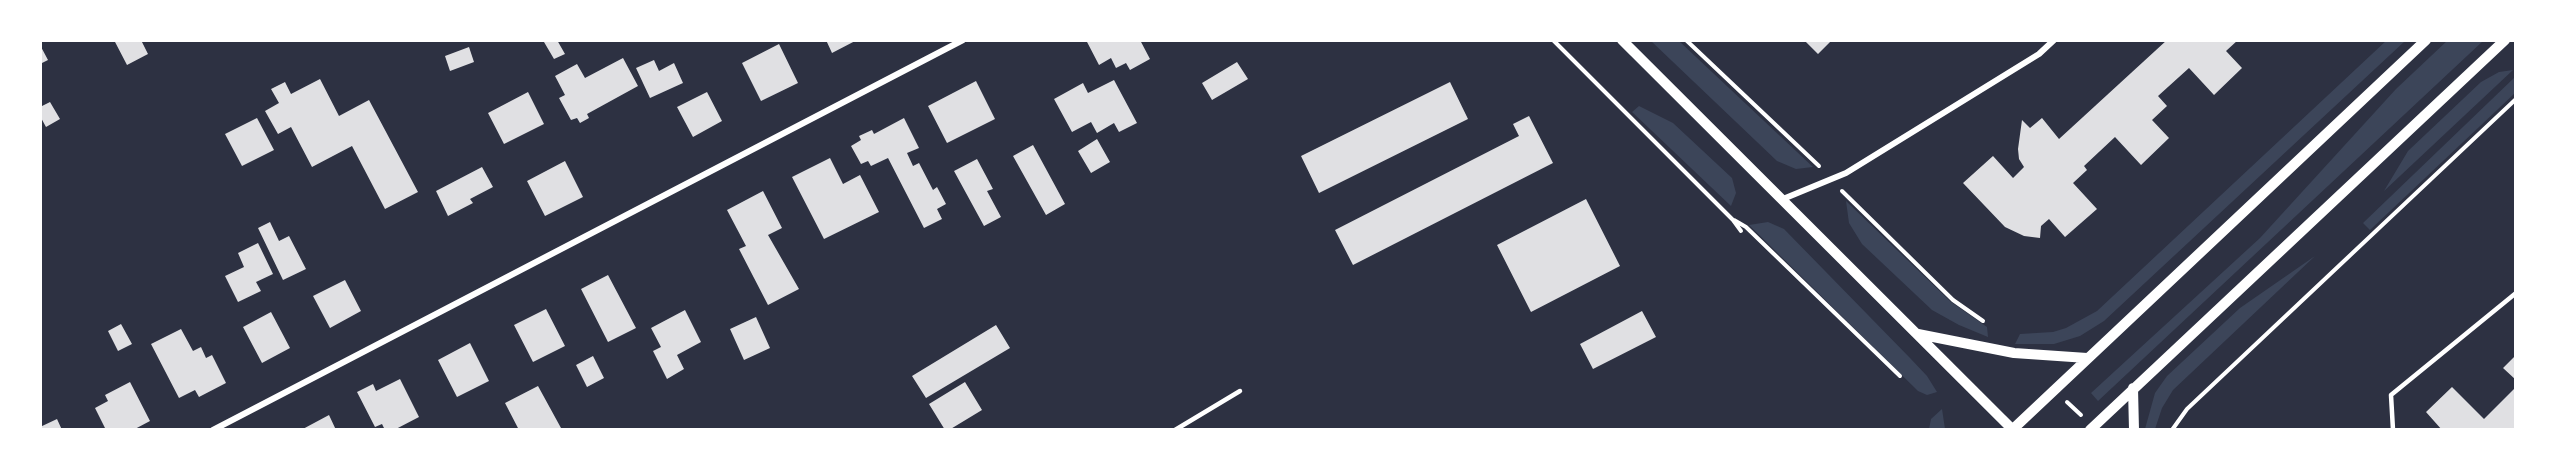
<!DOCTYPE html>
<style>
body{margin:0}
#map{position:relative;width:2556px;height:470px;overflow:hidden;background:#2d3142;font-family:Roboto,sans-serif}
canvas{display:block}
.frame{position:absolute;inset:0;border:42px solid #fff;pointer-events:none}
</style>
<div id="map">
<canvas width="2556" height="470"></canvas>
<div class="frame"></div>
</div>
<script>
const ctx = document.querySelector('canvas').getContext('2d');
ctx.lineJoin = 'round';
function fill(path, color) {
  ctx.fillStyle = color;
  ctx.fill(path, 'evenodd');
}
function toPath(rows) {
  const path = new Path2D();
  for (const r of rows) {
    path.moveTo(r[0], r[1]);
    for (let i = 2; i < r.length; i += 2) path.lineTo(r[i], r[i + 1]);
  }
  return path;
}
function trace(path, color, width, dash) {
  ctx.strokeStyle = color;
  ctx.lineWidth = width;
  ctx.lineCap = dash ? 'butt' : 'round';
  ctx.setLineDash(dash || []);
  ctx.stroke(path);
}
fill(toPath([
 [2387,40,2405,41,2104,321,2080,336,2054,344,2015,344,2020,334,2053,332,2066,328,2097,311],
 [2448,40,2483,41,2098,401,2091,393,2260,238,2396,89],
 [1651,41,1679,41,1813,167,1796,169,1777,161],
 [2513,70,2384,191,2408,151,2481,82,2499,72],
 [2515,77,2515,93,2370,230,2363,223],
 [1639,106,1673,123,1732,178,1736,193,1731,206,1632,112],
 [1846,201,1951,302,1987,327,1988,337,1959,325,1932,310,1862,244,1849,223],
 [1768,222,1784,229,1910,358,1927,376,1937,392,1927,395,1918,391,1749,225],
 [2315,256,2173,390,2162,408,2155,429,2145,429,2155,393,2167,376,2240,308],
 [1942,409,1945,429,1929,429,1931,419]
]), '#3c4559');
fill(toPath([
 [114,40,141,40,148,54,127,65],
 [546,40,557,40,565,54,554,59,544,42],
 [826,40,857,40,832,53],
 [1086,40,1140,40,1150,59,1130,70,1126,63,1116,68,1111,58,1099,65],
 [1804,40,1832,40,1818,54],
 [2167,40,2238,40,2226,51,2242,68,2214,95,2189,68,2158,96,2167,106,2152,120,2169,138,2141,165,2115,137,2084,166,2087,170,2073,183,2097,209,2065,237,2049,219,2041,226,2040,238,2024,236,2005,227,1963,183,1993,156,2013,178,2024,167,2019,159,2018,149,2022,120,2030,128,2042,118,2059,139],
 [779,44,798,83,761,101,742,63],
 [40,45,48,60,40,64],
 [469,47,474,62,450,71,445,56],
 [623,58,638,86,587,114,589,118,580,123,577,118,571,120,559,98,565,95,555,76,577,64,585,78],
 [654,60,659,71,674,63,683,83,650,98,636,68],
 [1237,62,1248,79,1212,100,1202,83],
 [320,79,339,116,369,100,418,192,385,209,352,146,312,167,291,127,278,134,265,111,279,103,271,89,285,82,291,94],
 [1114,80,1137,123,1119,132,1114,123,1097,133,1091,122,1072,132,1054,99,1083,83,1088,93],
 [976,81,995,119,947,143,928,106],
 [1450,82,1468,119,1319,193,1301,156],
 [528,92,544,124,504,144,488,113],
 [707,92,722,121,693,137,677,107],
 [50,102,60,119,46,127,40,116,40,107],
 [1529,116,1553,163,1353,265,1335,230,1519,136,1513,124],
 [257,118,274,150,242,166,225,134],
 [904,118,919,148,907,153,913,166,919,163,933,190,937,187,946,204,937,209,942,219,924,228,888,158,871,166,868,161,861,164,851,146,861,140,859,136,872,130,874,134],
 [1097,139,1110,162,1091,173,1078,151],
 [1033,145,1065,204,1046,215,1013,156],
 [830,158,843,184,860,175,879,212,824,239,792,177],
 [977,159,993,189,987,191,1001,217,984,226,954,171],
 [565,161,583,197,545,216,527,181],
 [482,167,493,187,470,199,473,203,448,216,436,191],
 [763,191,782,228,768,235,799,289,768,305,739,249,746,246,727,210],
 [1586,199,1620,266,1531,312,1497,245],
 [270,222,279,241,289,236,306,269,283,280,258,228],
 [258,243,273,274,256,282,261,291,238,302,225,276,244,267,238,253],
 [608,275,636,328,608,342,581,289],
 [345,280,361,311,330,328,313,296],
 [546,309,565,346,533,362,514,325],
 [685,310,701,342,677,355,684,369,667,379,653,351,661,347,651,328],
 [1642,311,1656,337,1593,369,1580,344],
 [271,312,290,348,262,363,243,327],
 [756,317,770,348,744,360,730,329],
 [121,324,132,344,118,351,108,331],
 [996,325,1010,348,926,398,912,376],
 [181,329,193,351,201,347,206,358,212,355,226,383,199,397,195,390,179,398,151,344],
 [470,343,489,381,457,397,438,360],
 [2516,355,2516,380,2503,368],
 [593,356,604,378,587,387,576,365],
 [400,379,419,417,394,430,385,430,382,424,375,427,357,392,373,384,376,391],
 [130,382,150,421,133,430,106,430,95,408,108,401,105,395],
 [965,382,982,410,949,430,945,430,929,404],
 [538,386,561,428,558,430,519,430,505,403],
 [2452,387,2484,419,2516,387,2516,430,2442,430,2426,412],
 [329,415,336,430,301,430],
 [57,419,62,430,40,430,40,427]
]), '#e0e0e3');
trace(toPath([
 [1553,40,1733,220,1741,231],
 [1686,40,1819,166],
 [1842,191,1953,300,1983,321],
 [1734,220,1746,227,1900,376],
 [2067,402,2081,415],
 [2172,430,2187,409,2516,99]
]), '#fff', 4);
trace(toPath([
 [1175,430,1240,391],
 [2393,430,2391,395,2516,293]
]), '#fff', 4.5);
trace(toPath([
 [1783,199,1846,173,2039,54,2054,40],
 [213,430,963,40]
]), '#fff', 6);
trace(toPath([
 [1622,40,2013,430],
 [1918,334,2014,353,2087,358],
 [2133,388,2134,430],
 [2012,430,2426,40],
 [2090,430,2505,40]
]), '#fff', 10);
</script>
